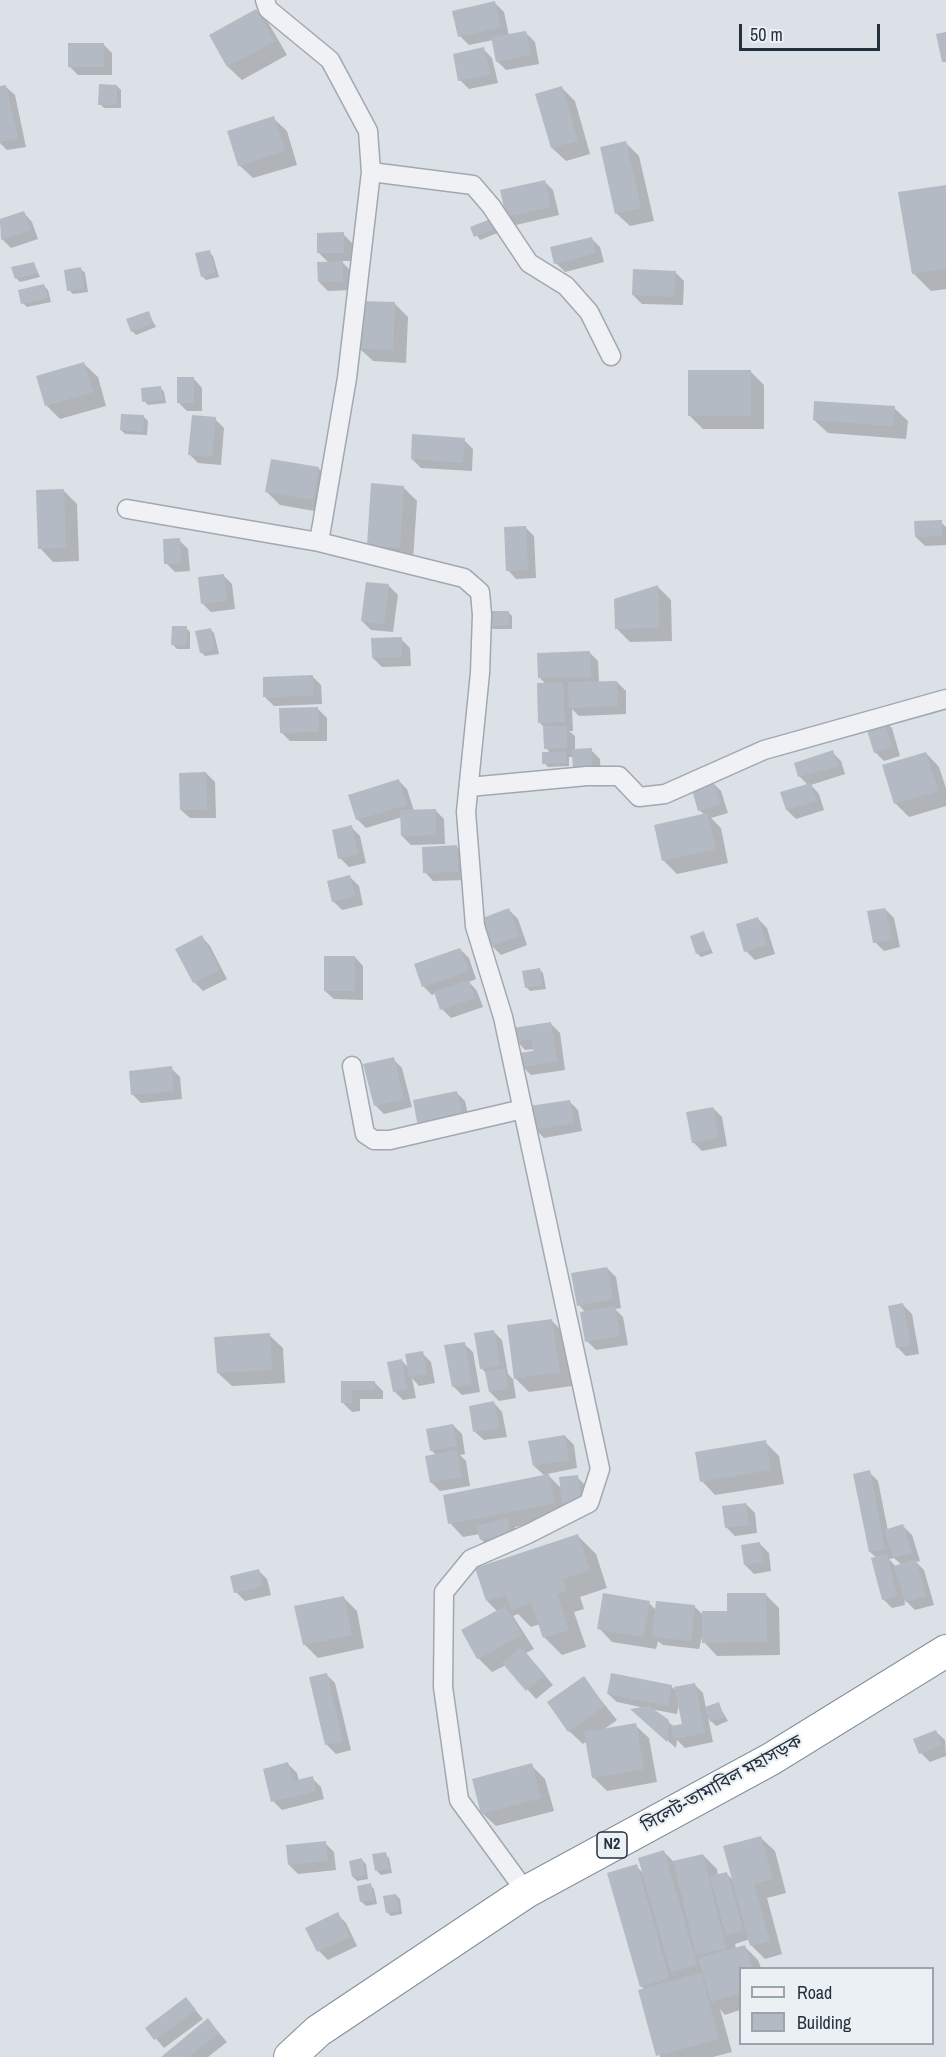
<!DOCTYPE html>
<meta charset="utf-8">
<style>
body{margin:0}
#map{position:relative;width:946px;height:2057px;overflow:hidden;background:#dce1e7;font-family:"Archivo Narrow",sans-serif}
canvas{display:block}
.legend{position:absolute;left:739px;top:1967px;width:195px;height:78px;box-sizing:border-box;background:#ebf0f4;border:2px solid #9ca3ab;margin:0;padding:8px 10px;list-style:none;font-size:18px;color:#25303d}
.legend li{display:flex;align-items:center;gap:12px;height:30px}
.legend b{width:30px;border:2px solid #9ca3ab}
.scale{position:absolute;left:739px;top:24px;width:141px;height:27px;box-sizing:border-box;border:3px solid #25303d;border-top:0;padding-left:8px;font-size:18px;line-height:21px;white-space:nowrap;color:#25303d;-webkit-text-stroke:4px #ebf0f4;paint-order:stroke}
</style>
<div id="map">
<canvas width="946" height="2057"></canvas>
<ul class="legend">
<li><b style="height:8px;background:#eff1f5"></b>Road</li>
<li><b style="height:16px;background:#b3bac3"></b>Building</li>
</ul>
<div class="scale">50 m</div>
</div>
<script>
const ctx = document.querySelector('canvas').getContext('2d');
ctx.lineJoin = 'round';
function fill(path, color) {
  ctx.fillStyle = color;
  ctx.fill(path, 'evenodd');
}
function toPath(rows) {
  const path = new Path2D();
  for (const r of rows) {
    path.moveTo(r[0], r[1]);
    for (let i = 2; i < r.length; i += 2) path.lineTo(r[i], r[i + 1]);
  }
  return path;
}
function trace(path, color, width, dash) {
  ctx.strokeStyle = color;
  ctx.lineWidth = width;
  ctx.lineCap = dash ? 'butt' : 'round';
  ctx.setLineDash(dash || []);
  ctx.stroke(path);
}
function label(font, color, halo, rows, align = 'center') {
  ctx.font = font + ' "Archivo Narrow","Noto Sans Bengali",sans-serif';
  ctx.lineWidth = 4.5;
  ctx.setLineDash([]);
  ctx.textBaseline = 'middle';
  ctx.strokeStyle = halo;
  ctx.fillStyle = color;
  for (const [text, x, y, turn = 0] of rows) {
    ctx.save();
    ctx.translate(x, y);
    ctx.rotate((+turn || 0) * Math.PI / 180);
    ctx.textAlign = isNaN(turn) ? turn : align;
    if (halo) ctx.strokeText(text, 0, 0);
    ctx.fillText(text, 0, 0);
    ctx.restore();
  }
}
fill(toPath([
 [495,3,504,12,509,36,526,33,535,42,539,64,506,70,497,61,493,40,469,45,460,36],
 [256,10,269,24,287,55,242,80,228,67,211,36],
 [103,44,112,53,112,75,78,75,70,67],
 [483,49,492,58,498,83,469,89,460,80],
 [117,86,121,90,121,108,104,108,100,104],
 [6,87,15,95,26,147,7,150,0,143,0,88],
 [562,88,575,101,590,154,566,161,552,148,537,95],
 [273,118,287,131,297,165,253,178,239,165],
 [625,142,639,156,654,221,630,226,616,213],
 [544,181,553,190,559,215,516,225,507,217],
 [946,186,946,289,931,291,913,273],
 [24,213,32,222,38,239,11,248,2,239,0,220],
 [492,219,500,232,480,240,472,228],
 [343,234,352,243,352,261,341,261,351,271,352,290,328,291,319,282,329,263,319,253],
 [591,238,600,247,604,262,565,272,556,263],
 [209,252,213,256,219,277,206,280,202,276],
 [34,263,40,277,20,282,16,278],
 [81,269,85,273,88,292,73,294,69,290],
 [675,272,684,281,683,305,642,304,633,295],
 [44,286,48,290,51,302,27,307,23,303],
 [395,304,408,317,406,363,373,361,359,348],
 [148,313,156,327,136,335,132,331],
 [84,364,98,377,106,406,60,419,46,405],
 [750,371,764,385,764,429,703,429,689,415],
 [194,379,202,388,202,411,187,411,178,402],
 [160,387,164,392,166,403,148,405,144,401],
 [894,408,908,421,906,439,828,433,814,420],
 [144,417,148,421,147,435,125,434,121,430],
 [215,419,224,428,221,465,198,463,189,454],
 [464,440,473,449,472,471,421,468,412,459],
 [318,468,332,482,326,513,280,505,266,491],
 [403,487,417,501,413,560,382,558,368,545],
 [63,490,77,504,79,561,53,562,40,548],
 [941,522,946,527,946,545,925,546,916,537],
 [525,527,534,536,536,578,516,579,508,570],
 [179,540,188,549,190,571,175,572,166,563],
 [223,575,232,584,235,609,211,612,202,603],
 [389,586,398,595,393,632,371,630,362,621],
 [658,587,671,600,672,641,630,642,617,629],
 [508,612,512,616,512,629,493,629,489,625],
 [186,628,190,632,190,649,177,649,173,645],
 [210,629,214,633,219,654,205,656,201,652],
 [401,639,410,648,411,666,382,667,373,658],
 [589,652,598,661,599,683,617,682,626,691,626,714,579,716,572,709,573,731,569,731,575,736,575,751,591,750,600,759,601,779,574,757,569,757,569,766,548,767,544,763,551,754,546,748,545,728,540,723,546,684,540,678],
 [312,676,321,685,322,704,274,706,265,697],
 [318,709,327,718,327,741,290,741,281,732],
 [883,719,892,728,900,756,884,761,875,752],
 [832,752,841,761,845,774,811,785,819,794,824,810,796,819,787,810,782,793,808,785,800,777,796,764],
 [926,753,939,767,946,788,946,806,909,817,895,803],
 [206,773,215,782,216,818,190,818,181,810],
 [398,780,407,789,414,811,435,810,444,819,445,844,411,845,402,836,402,817,366,828,357,819],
 [712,782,721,791,728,813,711,818,721,828,728,863,677,874,664,861,705,815,699,810],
 [351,827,360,836,366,863,349,867,340,858],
 [457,847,465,856,466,880,433,881,425,872],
 [350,877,359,886,363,905,342,910,333,901],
 [885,909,894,918,900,947,884,951,875,942],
 [509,910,518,919,527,945,501,955,492,946],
 [758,919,767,928,775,954,755,960,746,951],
 [704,933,713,953,701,957,697,953],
 [202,937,210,946,227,979,203,991,194,982],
 [460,949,469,958,476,979,469,982,477,991,483,1007,451,1018,442,1009,436,993,432,995,423,986],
 [355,957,363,966,363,1000,334,999,325,991],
 [539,969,543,973,546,989,530,991,526,987],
 [551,1024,560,1033,565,1070,531,1075,522,1066,535,1053,534,1049,525,1050,517,1041],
 [393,1059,402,1068,412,1107,384,1114,375,1105],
 [171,1068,180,1077,182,1099,141,1103,133,1095],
 [456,1092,465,1101,471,1127,414,1101],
 [569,1101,578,1110,582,1131,544,1138,535,1129],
 [713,1108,722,1117,727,1146,702,1151,693,1142],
 [607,1268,616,1277,621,1308,615,1309,623,1317,628,1345,596,1350,587,1341,586,1313,579,1305],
 [903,1305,912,1314,919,1354,906,1356,897,1347],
 [552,1321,565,1334,572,1386,529,1392,515,1378],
 [493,1331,502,1340,508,1374,513,1379,516,1398,499,1401,490,1392,487,1374,482,1369],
 [269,1335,283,1348,285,1383,232,1386,218,1373],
 [464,1344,473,1352,480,1392,462,1395,453,1386],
 [422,1353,431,1362,435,1383,419,1386,412,1378,416,1398,403,1400,394,1391,402,1361,409,1368],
 [374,1382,383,1391,383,1399,360,1399,360,1411,352,1412,343,1403,343,1383],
 [494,1403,502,1412,507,1437,484,1440,475,1432],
 [453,1425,462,1434,465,1454,460,1455,466,1461,470,1486,440,1491,431,1482,437,1456,431,1450],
 [565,1436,574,1445,577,1468,547,1474,562,1489,577,1477,586,1486,589,1510,573,1511,565,1504,568,1517,515,1527,519,1541,490,1549,482,1540,480,1534,463,1537,450,1523,545,1476,534,1466],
 [765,1442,779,1456,784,1484,715,1495,702,1481],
 [869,1472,878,1481,888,1531,903,1526,912,1535,920,1561,916,1562,924,1570,934,1605,915,1610,904,1599,905,1605,892,1608,883,1599,877,1558,870,1552],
 [894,1558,902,1565,896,1567,889,1559],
 [746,1504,755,1513,757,1533,735,1536,726,1527],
 [578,1536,596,1554,607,1588,580,1597,584,1609,574,1612,586,1647,562,1655,544,1637,540,1624,531,1627,518,1614,513,1616,534,1649,526,1653,553,1685,536,1699,506,1665,492,1672,479,1659,463,1631,498,1612,487,1601],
 [760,1544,769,1553,771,1571,754,1574,745,1565],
 [258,1570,267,1579,271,1595,245,1601,236,1592],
 [766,1595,779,1608,780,1655,717,1656,704,1642,704,1629,699,1649,663,1645,658,1641,656,1649,612,1642,599,1628,649,1603,656,1610,694,1606,704,1616,729,1612],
 [343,1597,357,1611,364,1648,318,1658,304,1644],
 [326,1674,335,1683,351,1750,336,1754,327,1745,311,1678],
 [583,1678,617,1720,603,1730,635,1725,649,1738,657,1782,607,1791,594,1778,587,1741,583,1744,569,1731],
 [694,1684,703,1693,706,1708,718,1704,728,1721,716,1726,708,1718,713,1742,685,1748,677,1740,676,1748,641,1717,645,1708,617,1702,608,1694,671,1686,674,1689],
 [679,1701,684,1725,675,1727,650,1709,677,1714],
 [936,1732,945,1740,946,1756,930,1762,921,1753],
 [288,1764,297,1773,299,1781,312,1778,321,1787,324,1799,282,1810,273,1801],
 [531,1765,545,1779,554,1811,496,1826,482,1813],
 [761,1838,775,1851,786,1893,767,1898,782,1954,765,1959,752,1946,750,1939,735,1944,736,1949,745,1947,758,1960,761,1968,740,1968,740,2010,725,2015,720,2009,732,2052,713,2057,660,2057,645,1990,641,1986,636,1866,644,1874,664,1852,674,1862,703,1855,717,1869,718,1875,726,1873,734,1881],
 [325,1843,334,1852,336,1870,298,1874,289,1865],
 [385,1854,389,1858,392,1873,381,1875,377,1871],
 [362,1860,366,1864,368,1879,357,1881,353,1877],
 [370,1885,374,1889,377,1904,366,1906,362,1902],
 [396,1895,400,1899,402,1914,391,1916,387,1912],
 [337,1914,346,1923,357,1946,328,1960,319,1951,308,1928],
 [186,1999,203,2019,164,2048,147,2028],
 [208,2020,227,2042,208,2057,163,2057]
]), '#0003');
fill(toPath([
 [495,1,501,27,458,37,452,11],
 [256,9,275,41,227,67,209,35],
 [526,31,531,55,496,62,491,37],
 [946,32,946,62,942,62,936,34],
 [68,43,104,43,104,67,68,67],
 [484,47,490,74,458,81,453,54],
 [99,84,117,85,117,105,98,105],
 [6,85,18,138,0,142,0,86],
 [562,86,578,141,551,148,535,94],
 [274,116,285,151,238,166,227,131],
 [626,141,641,208,615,214,600,147],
 [545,180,551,207,506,217,500,190],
 [946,185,946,269,912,274,898,192],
 [24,211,31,230,1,240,0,219],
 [493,218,497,228,474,237,470,227],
 [344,232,344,253,317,253,317,233],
 [592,237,596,253,554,264,550,247],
 [210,250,215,273,201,277,195,253],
 [343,261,343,282,318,282,317,262],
 [34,262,37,273,15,279,11,267],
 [81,267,84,288,67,291,64,270],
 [633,269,676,271,674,297,632,295],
 [44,284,48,298,21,304,18,290],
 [360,301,395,302,393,350,357,348],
 [149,311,153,323,131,332,126,319],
 [84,362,93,392,45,406,36,376],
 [688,370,751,370,751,416,688,416],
 [177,377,194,377,194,403,177,403],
 [161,386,163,400,142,402,141,388],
 [814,401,895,406,893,426,813,420],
 [121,414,144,415,143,432,120,430],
 [192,415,216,417,212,457,188,455],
 [412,434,465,438,463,463,411,459],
 [271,459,319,467,313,500,265,492],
 [371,483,404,486,400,548,367,545],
 [64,489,66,548,38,549,36,490],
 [942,520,942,536,915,537,914,521],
 [526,526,528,570,506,571,504,527],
 [180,538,181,563,164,564,163,539],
 [224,574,227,601,201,604,198,577],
 [366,582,389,584,384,624,361,621],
 [658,585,659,628,615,629,614,599],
 [487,611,509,611,509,625,488,626],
 [172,626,187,626,186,646,171,645],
 [211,628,215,650,200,653,195,631],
 [402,637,402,657,372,658,371,638],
 [590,651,591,677,538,678,537,653],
 [313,675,313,696,263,697,263,677],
 [617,681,618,706,569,708,568,682],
 [563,682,565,722,538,723,537,683],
 [318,707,319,732,280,733,279,708],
 [883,718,892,747,874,753,865,724],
 [543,726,567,726,567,748,544,749],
 [592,748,592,771,573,771,572,749],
 [833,750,838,766,798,777,794,763],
 [542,752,566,752,566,763,542,764],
 [926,752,938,791,894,804,882,765],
 [206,772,207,810,180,810,179,773],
 [399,779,407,805,356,820,348,795],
 [713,781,720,804,698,811,691,787],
 [811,783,817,801,786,810,780,792],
 [436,809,436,835,401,836,400,810],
 [707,813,716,849,662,861,654,825],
 [352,825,358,854,338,859,332,830],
 [457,845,458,872,423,873,422,847],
 [350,875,355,896,332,902,327,881],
 [509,908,519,936,490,947,480,919],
 [885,908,892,939,873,943,867,911],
 [758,917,767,945,744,952,736,924],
 [704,931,710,949,696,954,690,936],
 [202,935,219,970,193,983,175,949],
 [460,948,469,971,422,987,414,964],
 [324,956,355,956,355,991,324,991],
 [540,968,542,985,525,988,522,971],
 [469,980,475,998,440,1010,434,992],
 [551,1022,557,1062,521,1067,519,1053,533,1051,531,1039,515,1042,513,1028],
 [394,1057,404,1099,374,1106,363,1064],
 [172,1066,174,1091,131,1095,129,1071],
 [457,1091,463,1118,418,1127,413,1100],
 [570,1100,574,1123,533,1130,529,1106],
 [713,1107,719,1137,692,1143,686,1112],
 [607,1267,613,1299,577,1306,571,1273],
 [903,1303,911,1345,896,1348,888,1306],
 [615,1306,620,1336,585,1342,580,1312],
 [552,1319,560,1372,514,1379,507,1325],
 [494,1330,500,1366,480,1369,474,1333],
 [270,1333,272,1370,217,1373,214,1337],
 [465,1342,472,1384,452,1387,444,1345],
 [423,1351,427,1374,409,1377,405,1354],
 [402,1359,407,1389,393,1392,387,1362],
 [505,1368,508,1389,489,1392,485,1372],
 [341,1381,375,1381,375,1390,352,1390,352,1403,341,1403],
 [494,1401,499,1428,473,1432,469,1406],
 [453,1424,457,1446,430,1451,426,1429],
 [565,1435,569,1460,533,1466,528,1441],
 [766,1440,771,1470,700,1482,695,1452],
 [457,1450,462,1477,430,1483,425,1456],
 [870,1470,885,1549,869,1552,853,1474],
 [549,1474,555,1503,448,1524,443,1495],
 [578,1475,581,1501,562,1503,559,1477],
 [746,1503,749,1525,725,1528,722,1506],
 [507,1518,511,1533,480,1540,476,1526],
 [903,1524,912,1553,893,1558,884,1530],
 [578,1534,590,1570,563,1579,567,1591,557,1594,569,1630,543,1638,531,1603,511,1610,506,1595,486,1601,475,1568],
 [760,1542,763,1562,744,1565,741,1545],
 [887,1554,897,1596,882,1600,871,1558],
 [916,1559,926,1596,905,1602,894,1566],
 [259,1569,263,1586,234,1593,230,1576],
 [603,1593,650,1601,643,1637,597,1629],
 [727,1593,766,1593,767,1642,702,1643,702,1611,727,1611],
 [344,1596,352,1635,303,1645,294,1606],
 [656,1601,695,1605,691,1641,652,1637],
 [505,1606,522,1635,477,1659,461,1630],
 [521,1647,545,1675,526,1691,502,1663],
 [327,1673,343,1741,325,1745,309,1677],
 [611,1673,672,1685,668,1706,607,1694],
 [584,1676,605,1706,568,1732,547,1702],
 [695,1683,705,1733,674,1739,671,1726,682,1724,674,1687],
 [719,1702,724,1717,710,1722,705,1707],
 [649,1706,669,1720,667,1742,630,1709],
 [636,1723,644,1769,592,1778,584,1732],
 [936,1730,942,1745,919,1754,913,1739],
 [288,1762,293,1781,313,1776,316,1791,271,1802,263,1769],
 [532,1763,541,1798,481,1814,472,1779],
 [761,1836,773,1879,754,1884,770,1941,750,1946,723,1846],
 [326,1841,328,1861,288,1865,286,1845],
 [664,1850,697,1965,671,1972,638,1858],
 [386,1852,389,1869,375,1871,372,1854],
 [703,1854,726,1948,696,1955,673,1861],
 [362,1858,365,1875,352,1877,349,1861],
 [637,1864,669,1978,640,1987,607,1873],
 [727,1872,743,1930,726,1935,710,1876],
 [371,1883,374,1900,360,1902,357,1886],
 [396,1894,399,1911,386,1913,383,1896],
 [338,1912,350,1937,317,1952,305,1928],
 [745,1945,752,1968,740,1968,740,1993,711,2002,698,1958],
 [701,1973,719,2039,656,2056,638,1990],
 [186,1997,196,2010,154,2040,145,2028],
 [208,2018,219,2033,188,2057,161,2057]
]), '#b3bac3');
const street = toPath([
 [265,0,268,9,330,60,368,131,371,172,347,378,319,542],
 [371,172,473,185,491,206,529,263,566,286,589,312,611,356],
 [127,509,319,542,464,578,480,592,482,615,480,673,466,812,475,926,503,1017,600,1469,589,1503,528,1534,471,1559,444,1592,443,1687,459,1800,526,1892],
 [469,787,587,776,619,776,639,797,665,794,764,750,946,699],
 [352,1066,365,1134,374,1140,390,1140,523,1109]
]);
const highway = toPath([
 [290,2057,318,2031,526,1892,771,1759,946,1651]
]);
trace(street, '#a1a8b1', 21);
trace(highway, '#838f9d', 34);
trace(street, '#eff1f5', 18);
trace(highway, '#fff', 32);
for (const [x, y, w] of [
 [612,1845,30]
]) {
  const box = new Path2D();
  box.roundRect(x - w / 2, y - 13, w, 26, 4.5);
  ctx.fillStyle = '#ebf0f4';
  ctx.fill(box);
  trace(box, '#25303d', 1.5);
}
label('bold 16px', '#25303d', null, [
 ["N2",612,1845]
]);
label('18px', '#25303d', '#ebf0f4', [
 ["সিলেট-তামাবিল মহাসড়ক",722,1784,-29]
]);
</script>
